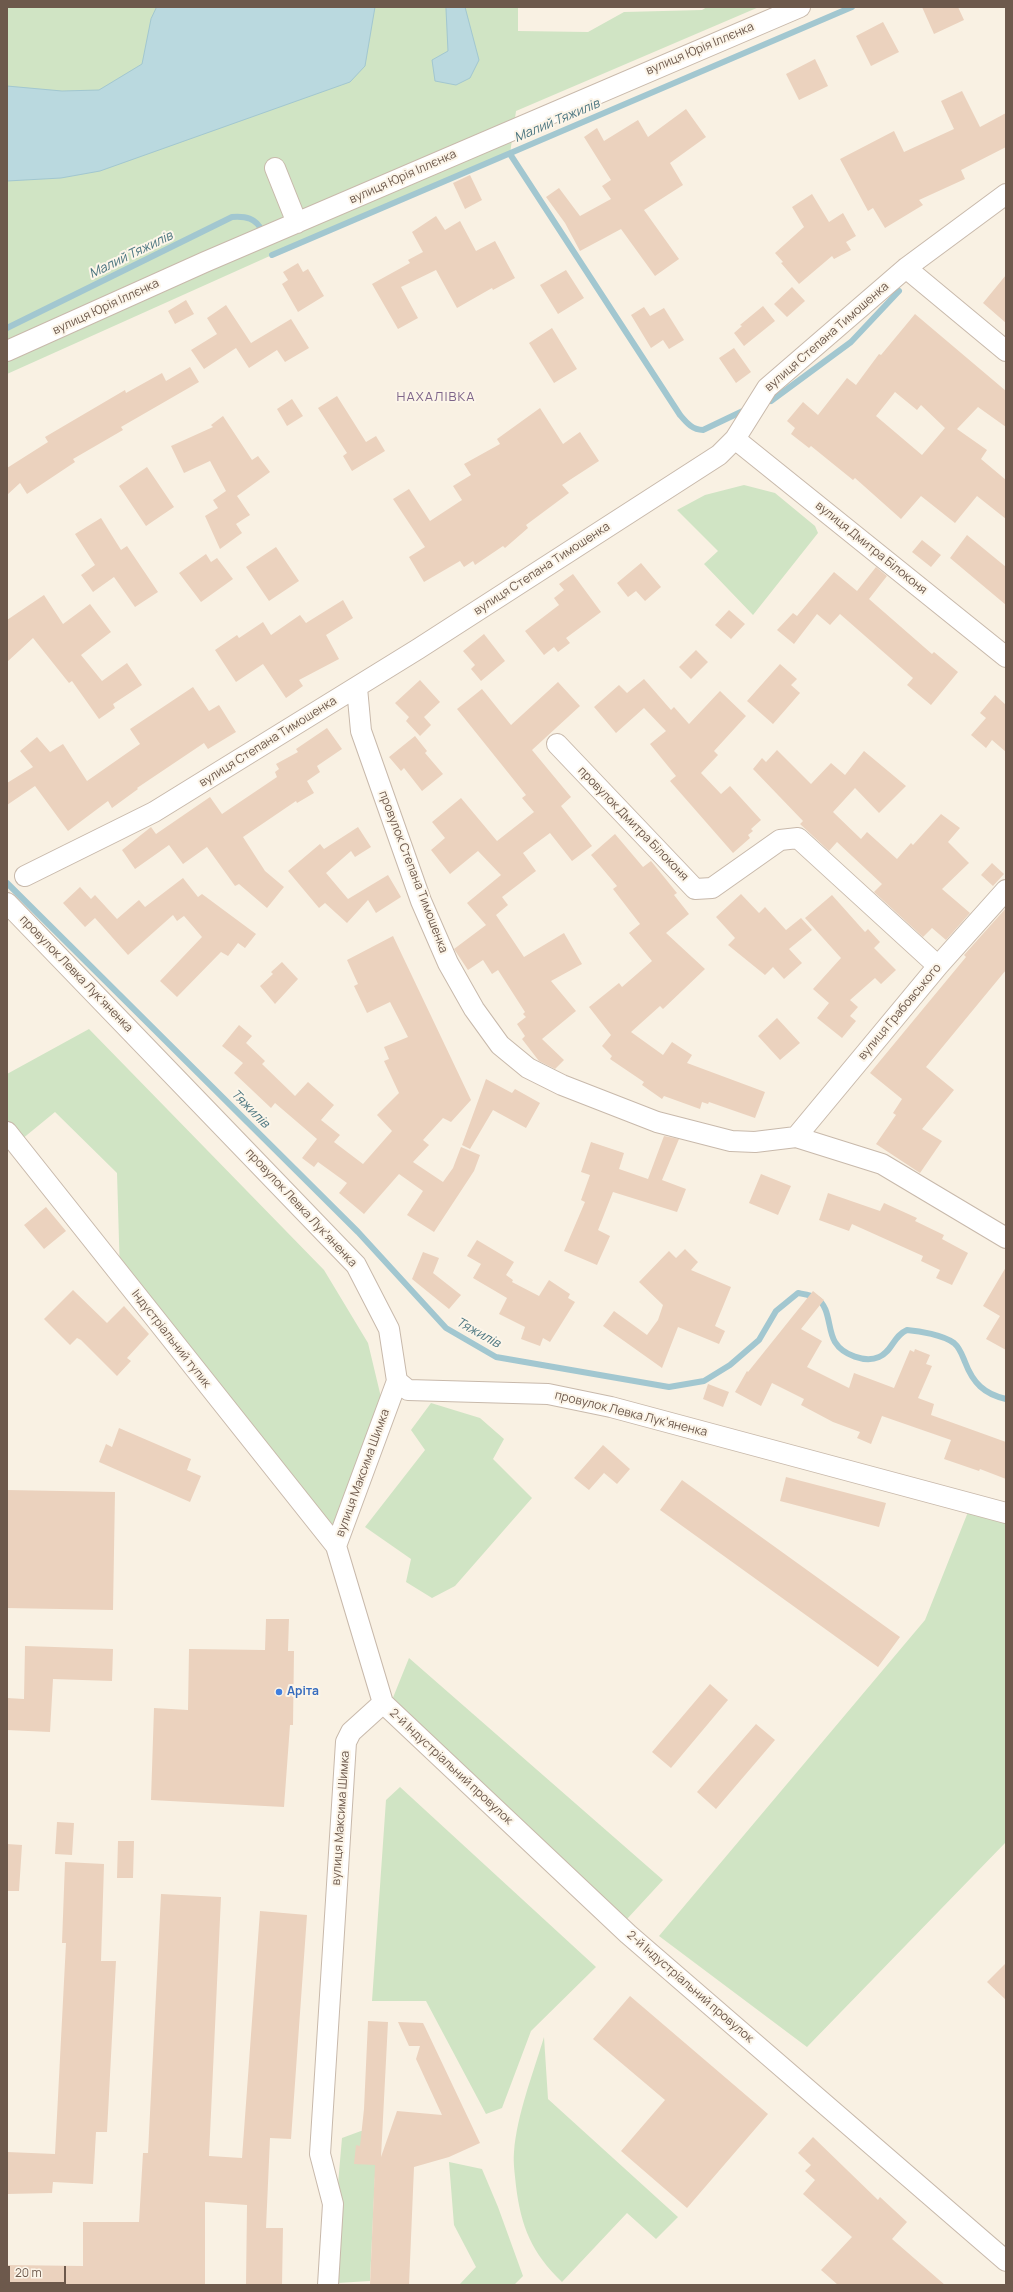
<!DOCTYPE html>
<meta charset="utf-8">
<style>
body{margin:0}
#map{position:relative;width:1013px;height:2292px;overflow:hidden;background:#f9f1e3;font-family:Manrope,sans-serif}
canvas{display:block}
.frame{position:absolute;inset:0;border:8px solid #6d594c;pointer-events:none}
.scale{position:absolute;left:8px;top:2266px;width:58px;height:18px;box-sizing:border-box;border:2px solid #6d594c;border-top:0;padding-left:5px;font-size:12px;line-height:14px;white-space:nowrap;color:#6d594c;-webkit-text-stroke:3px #fcf5e9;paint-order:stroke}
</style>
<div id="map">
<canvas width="1013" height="2292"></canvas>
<div class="frame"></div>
<div class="scale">20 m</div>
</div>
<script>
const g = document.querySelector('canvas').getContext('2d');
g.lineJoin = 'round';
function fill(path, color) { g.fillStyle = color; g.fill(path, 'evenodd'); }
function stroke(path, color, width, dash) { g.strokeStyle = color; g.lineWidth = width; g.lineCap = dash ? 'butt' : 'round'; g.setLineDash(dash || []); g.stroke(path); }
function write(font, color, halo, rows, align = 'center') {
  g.font = font + ' Manrope,sans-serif'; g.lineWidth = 4; g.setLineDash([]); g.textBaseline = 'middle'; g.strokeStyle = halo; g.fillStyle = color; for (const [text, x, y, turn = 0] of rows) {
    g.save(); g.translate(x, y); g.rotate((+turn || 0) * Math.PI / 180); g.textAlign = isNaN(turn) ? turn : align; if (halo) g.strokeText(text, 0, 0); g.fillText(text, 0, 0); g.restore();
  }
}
fill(new Path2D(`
 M7 7H518V31L588 32 624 12 702 10 707 7H759L516 111 510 154 272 255 7 374Z
 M744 485 775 493 815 526 818 533 753 615 704 564 718 551 677 510 705 495Z
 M89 1029 324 1270 368 1343 385 1414 336 1546 120 1275 117 1173 55 1112 16 1144 7 1132V1074Z
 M431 1403 480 1418 504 1439 493 1459 532 1498 455 1586 432 1598 406 1582 411 1559 365 1527 425 1450 411 1430Z
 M968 1512 1006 1523V1842L807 2047 659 1936 925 1620Z
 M409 1658 663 1880 627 1919 392 1700Z
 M400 1787 596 1967 531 2031 502 2108 486 2114 426 2001H372L386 1800Z
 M544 2037 548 2099 678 2217 656 2239 627 2213 562 2282C532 2253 521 2227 516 2186 515 2175 513 2163 514 2152 517 2114 533 2074 544 2037Z
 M361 2131 372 2132 376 2154 370 2281 337 2283 338 2184 342 2138Z
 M449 2162 482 2169 498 2207 523 2276 514 2285H459L476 2267 454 2225Z`), '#d0e4c4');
const water = new Path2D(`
 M157 7H375L365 66 350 82 100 171 61 178 7 181V86L62 91 99 90 142 64 151 19Z
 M447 7H465L479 60 470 78 456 85 435 81 432 60 448 51 446 9Z`);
fill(water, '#bad9df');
stroke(water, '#a2c7d0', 1);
stroke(new Path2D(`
 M510 154 680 415C686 422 692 430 703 430L747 409
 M272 255 852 7
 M7 328 232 217C246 216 256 218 262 231
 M771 401 851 342 899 291
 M7 883 358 1232 446 1328 496 1357 669 1387 704 1381 730 1365 759 1340 776 1311 798 1293C803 1294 812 1295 816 1298 831 1307 827 1329 835 1342 843 1355 865 1363 879 1357 892 1352 893 1336 907 1330 920 1331 943 1335 954 1343 960 1348 962 1355 965 1362 973 1383 984 1394 1006 1399`), '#a2c7d0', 6);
fill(new Path2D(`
 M922 7H958L964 20 934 34Z
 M883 22 899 52 871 66 856 36Z
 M815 59 828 86 799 100 786 74Z
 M962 91 980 127 1006 113V147L961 170 965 179 919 200 923 205 885 228 873 208 868 211 840 159 894 131 904 152 954 129 941 101Z
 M686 109 706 137 670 163 683 185 644 210 679 259 655 276 621 229 580 251 565 223 546 197 559 188 580 216 611 199 602 186 611 180 584 137 597 128 604 141 638 120 648 137Z
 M470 175 482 200 465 209 453 183Z
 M812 194 829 222 843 213 856 236 846 242 851 250 834 259 832 256 799 284 781 263 783 262 775 253 804 227 792 207Z
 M436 216 445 230 460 221 476 251 495 241 515 278 493 290 492 288 457 308 436 270 401 287 418 318 398 329 372 284 410 263 408 260 423 252 412 232Z
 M298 263 303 272 308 269 324 296 298 312 282 284 288 280 283 272Z
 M566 270 584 298 558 314 540 285Z
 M1006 275V323L983 303Z
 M792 287 805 301 787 317 774 304Z
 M186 300 194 314 175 324 168 311Z
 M226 305 251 343 291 319 309 348 285 362 277 350 249 368 236 348 204 369 191 350 217 334 207 318Z
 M763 306 775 321 744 346 734 333 742 326 740 325Z
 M644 307 650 316 664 308 684 340 669 349 663 340 651 348 631 315Z
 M915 314 1006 391V427L978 407 957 429 987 450 981 459 1006 480V519L977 496 955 523 921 496 901 519 855 478 853 480 811 446 809 448 791 434 795 428 787 421 803 402 818 415 847 378 856 385 879 354 881 355ZM895 392 917 410 921 405 945 428 922 455 876 416Z
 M552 328 577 369 554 383 529 343Z
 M734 348 751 372 736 383 719 358Z
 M190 367 199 382 121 427 123 430 73 459 75 462 27 494 20 483 7 495V468L48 442 45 437 125 390 126 393 162 373 166 381Z
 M337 396 366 442 376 436 385 451 352 471 343 456 347 453 318 408Z
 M292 399 303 416 287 426 277 409Z
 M540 408 563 444 580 432 599 461 562 485 569 493 526 525 528 528 505 548 503 546 475 565 473 561 464 567 460 561 424 582 409 557 425 547 393 499 409 489 430 521 462 500 453 486 471 475 464 464 500 444 497 439Z
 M223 416 252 460 258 456 270 472 237 496 250 515 236 524 242 533 220 549 205 516 218 508 213 500 226 491 210 461 184 473 171 446 213 427 211 425Z
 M147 467 174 507 146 526 119 486Z
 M101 518 121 550 127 546 158 592 135 607 114 577 93 592 81 575 95 565 75 534Z
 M967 535 1006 567V605L950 558Z
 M922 540 941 555 931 567 912 552Z
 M276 547 299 581 269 601 246 567Z
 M206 554 211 562 217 558 233 579 201 602 179 573Z
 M641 563 661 587 645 601 636 591 628 597 617 583Z
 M876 567 887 576 869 599 932 654 934 652 958 672 931 705 907 685 913 678 840 614 830 625 817 614 794 644 777 630 793 613 797 616 834 572 857 591Z
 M573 574 601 612 566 638 570 643 558 652 554 647 544 655 525 631 559 605 554 598 564 590 559 584Z
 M44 595 63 624 90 604 111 632 81 655 102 681 127 663 142 685 113 704 115 708 99 719 72 681 69 683 33 638 7 662V620Z
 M343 600 353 618 326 635 339 659 299 680 303 686 286 698 263 664 236 682 215 650 237 635 239 638 263 622 271 635 300 615 306 623Z
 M729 610 745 624 731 639 715 625Z
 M484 634 505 661 481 681 471 669 475 665 463 651Z
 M696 650 708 662 691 679 679 667Z
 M780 664 797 679 791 685 800 693 773 724 747 701Z
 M644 679 671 710 674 707 689 724 720 691 746 716 714 751 718 755 701 773 721 794 730 786 761 820 751 829 753 831 748 835 750 838 733 853 670 781 676 776 650 744 666 731 644 708 616 733 594 707 619 685 627 693Z
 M420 680 440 702 424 717 431 725 420 736 406 721 409 717 395 703Z
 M558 682 580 706 532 750 571 797 561 806 592 846 572 861 550 833 523 853 536 871 502 897 508 905 496 915 524 957 564 933 582 964 551 981 576 1011 542 1039 564 1060 555 1069 539 1061 522 1039 525 1036 517 1024 526 1017 523 1014 525 1012 498 970 492 974 483 960 468 970 454 949 486 925 467 903 501 875 478 851 450 874 431 850 445 838 432 822 461 798 497 841 534 812 522 798 526 795 457 709 482 689 511 725Z
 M193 687 209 711 219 705 236 732 208 749 204 743 137 788 138 789 112 808 108 801 68 831 35 786 7 805V783L33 767 20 751 37 737 50 752 63 744 87 781 140 744 130 729Z
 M995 695 1006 705V752L992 740 986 748 971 735 986 718 980 713Z
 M327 728 342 749 317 766 320 772 307 781 314 793 297 803 296 801 243 837 265 871 284 887 267 908 239 884 235 886 207 847 183 864 169 845 135 869 122 850 151 827 156 834 210 797 222 814 277 777 275 772 279 769 276 764 298 752 296 749Z
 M415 736 427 751 425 753 443 774 422 791 404 768 401 771 389 757Z
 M777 750 811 784 831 763 845 775 864 751 906 786 879 813 855 788 833 812 861 839 867 832 897 859 911 843 913 845 941 814 960 828 948 842 969 863 942 889 970 913 946 940 932 928 923 937 874 892 882 884 837 842 829 851 800 824 803 821 753 769 762 758 766 762Z
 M358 827 371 847 355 857 351 851 326 873 348 899 388 875 401 897 376 913 368 900 347 923 325 903 319 908 288 871 320 844 324 849Z
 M615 834 643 867 651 861 677 893 674 895 689 914 666 933 705 969 663 1009 660 1006 631 1032 663 1055 672 1042 692 1055 687 1063 765 1092 755 1118 709 1102 708 1104 702 1102 700 1109 664 1096 662 1099 642 1085 644 1082 610 1059 612 1056 602 1046 611 1035 589 1007 619 983 622 987 652 961 629 933 640 924 613 889 617 886 591 855Z
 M992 863 1004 874 993 886 981 875Z
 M183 878 198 897 202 894 256 934 245 948 238 943 228 956 221 952 177 997 160 981 202 937 184 916 177 921 173 915 128 955 95 918 85 927 63 903 80 887 91 899 95 895 117 919 139 900 145 907Z
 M741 894 759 913 765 907 786 930 801 918 812 930 789 949 802 963 784 979 773 967 765 975 728 945 735 938 716 917Z
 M832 895 865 932 868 929 880 942 874 948 896 970 881 984 875 978 850 1000 858 1007 850 1016 856 1021 842 1038 817 1018 829 1003 813 989 841 958 805 918Z
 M1006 908V970L926 1067 954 1090 922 1129 942 1141 920 1173 876 1144 896 1115 893 1113 902 1099 870 1073 966 957 964 955Z
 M393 936 471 1100 451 1122 443 1118 423 1140 429 1145 413 1162 443 1182 453 1168 461 1147 480 1155 474 1171 434 1232 407 1215 423 1191 399 1174 364 1214 339 1193 347 1183 318 1162 314 1167 302 1158 317 1139 275 1103 271 1108 234 1073 243 1063 222 1046 239 1025 252 1036 246 1043 265 1061 262 1064 295 1096 308 1082 334 1105 321 1120 340 1135 334 1142 363 1164 392 1131 377 1115 399 1093 384 1061 389 1059 384 1047 408 1037 390 1002 367 1013 354 986 358 984 347 960Z
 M282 962 298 979 275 1004 260 986 273 974 271 972Z
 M777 1018 800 1043 780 1060 758 1036Z
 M486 1079 512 1093 515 1089 540 1103 526 1128 493 1110 470 1149 462 1145Z
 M664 1136 679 1139 662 1180 686 1189 677 1212 613 1192 598 1230 610 1236 597 1265 564 1251 585 1202 581 1200 590 1175 581 1172 591 1142 624 1153 619 1169 648 1179Z
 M761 1174 791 1186 778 1215 749 1203Z
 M828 1193 880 1211 884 1203 917 1218 915 1221 944 1235 942 1239 968 1253 952 1285 936 1278 940 1270 921 1261 923 1256 852 1224 849 1231 819 1220Z
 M46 1207 66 1231 44 1249 24 1225Z
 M477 1240 514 1262 506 1275 513 1280 512 1282 539 1296 549 1280 570 1294 568 1298 575 1302 550 1342 543 1338 540 1346 521 1339 525 1327 499 1314 507 1298 473 1278 481 1264 467 1256Z
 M685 1249 698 1262 691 1270 731 1287 715 1326 725 1331 719 1344 678 1327 662 1368 603 1326 614 1311 647 1335 658 1320 663 1305 639 1282 669 1251 676 1258Z
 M423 1252 439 1258 433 1273 461 1295 449 1309 412 1279Z
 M1006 1267V1350L986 1339 1000 1316 983 1306Z
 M73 1290 107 1323 124 1306 149 1334 127 1358 131 1361 117 1376 81 1340 77 1338 70 1345 44 1319Z
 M813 1291 824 1300 801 1329 822 1341 807 1367 849 1388 854 1373 894 1388 910 1350 914 1352 915 1349 930 1355 926 1364 932 1366 918 1398 934 1404 931 1415 1006 1442V1479L980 1469 979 1471 944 1459 951 1440 882 1416 871 1444 857 1438 860 1432 833 1422 801 1405 804 1399 772 1383 761 1406 735 1392 747 1371 748 1372Z
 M708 1384 729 1392 723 1407 703 1399Z
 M119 1428 191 1459 187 1470 201 1476 190 1502 99 1462 106 1444 112 1447Z
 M603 1445 630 1469 617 1484 604 1473 589 1490 574 1478Z
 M786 1477 886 1503 879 1527 780 1501Z
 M682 1480 900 1637 878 1667 660 1510Z
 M7 1490 115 1492 113 1610 7 1608Z
 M266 1619H289L288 1651H294L293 1725H290L284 1807 151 1800 154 1708 188 1710 189 1649 265 1650Z
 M25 1646 113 1649 112 1681 53 1679 50 1732 7 1730V1698L24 1699Z
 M710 1684 728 1700 671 1768 652 1752Z
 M756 1724 775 1740 716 1809 697 1792Z
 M57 1822 74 1823 72 1855 55 1854Z
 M118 1841H134L133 1878H117Z
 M7 1844 22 1845 19 1891H7Z
 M65 1862 104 1864 101 1961H116L107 2132H96L93 2184 53 2182 52 2193 7 2194V2152L55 2154 66 1943H62Z
 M161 1894 221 1897 209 2156 242 2158 260 1911 307 1915 291 2139 270 2138 266 2228H283L282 2285H246L247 2205 205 2202V2285H7V2265L83 2266V2222H139L143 2153H148Z
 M1006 1963V2000L987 1982Z
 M630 1996 768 2114 687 2208 621 2151 665 2100 593 2039Z
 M368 2021 388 2022 381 2157 397 2111 442 2115 416 2059 420 2046H409L398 2022 423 2023 425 2027 480 2143 449 2157 414 2167 409 2285H370L375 2165 354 2164 356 2145 360 2146 364 2109Z
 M813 2137 878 2200 880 2197 907 2222 892 2239 945 2285H838L821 2270 852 2237 803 2194 815 2180 805 2171 811 2165 798 2153Z`), '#ebd2be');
const minor = new Path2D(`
 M275 168 297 223
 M906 268 1006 351
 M7 351 205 262 800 7
 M735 439 1006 657
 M357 688 361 731 421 901 448 963 474 1009 500 1045 528 1068 562 1085 657 1122 731 1141 755 1142 796 1137 882 1164 1006 1238
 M557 744 695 889 712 888 780 840 798 838 938 966
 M25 876 154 812 418 649 719 455 735 439 767 388 906 268 1006 194
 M7 903 356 1265 389 1329 397 1381 408 1390 548 1394 611 1407 1006 1513
 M7 1132 336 1546
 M796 1137 938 966 1006 890
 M383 1703 628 1934 1006 2261
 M328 2285 333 2204 320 2154 346 1742 351 1732 383 1703 336 1546 397 1381`);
stroke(minor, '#c8b9ab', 22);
stroke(minor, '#fff', 20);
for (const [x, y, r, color] of [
 [279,1692,4,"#3f7fe0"]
]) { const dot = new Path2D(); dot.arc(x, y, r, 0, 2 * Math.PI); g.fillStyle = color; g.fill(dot); stroke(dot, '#fcf5e9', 1.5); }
write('12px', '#6d594c', '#fcf5e9', [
 ["вулиця Юрія Іллєнка",700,49,-23],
 ["вулиця Юрія Іллєнка",403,177,-24],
 ["вулиця Юрія Іллєнка",106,307,-25],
 ["вулиця Степана Тимошенка",827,337,-41],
 ["вулиця Дмитра Білоконя",871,548,39],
 ["вулиця Степана Тимошенка",542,569,-33],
 ["вулиця Степана Тимошенка",268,742,-32],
 ["провулок Дмитра Білоконя",633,824,46],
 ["провулок Степана Тимошенка",413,872,69],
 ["провулок Левка Лукʼяненка",76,974,46],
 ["вулиця Грабовського",900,1012,-50],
 ["провулок Левка Лукʼяненка",301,1208,47],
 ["Індустріальний тупик",171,1339,52],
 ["провулок Левка Лукʼяненка",631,1414,14],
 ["вулиця Максима Шимка",363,1473,-70],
 ["2-й Індустріальний провулок",451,1767,43],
 ["вулиця Максима Шимка",341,1818,-86],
 ["2-й Індустріальний провулок",690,1987,41]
]);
write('bold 12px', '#366cbe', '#fcf5e9', [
 ["Аріта",287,1692]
], 'left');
write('italic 13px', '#49747f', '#fcf5e9', [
 ["Малий Тяжилів",557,121,-23],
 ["Малий Тяжилів",131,255,-26],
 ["Тяжилів",250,1109,45],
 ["Тяжилів",478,1333,29]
]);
g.letterSpacing = '1px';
write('13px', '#7e658a', '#fcf5e9', [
 ["НАХАЛІВКА",436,397]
]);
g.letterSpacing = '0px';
</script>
